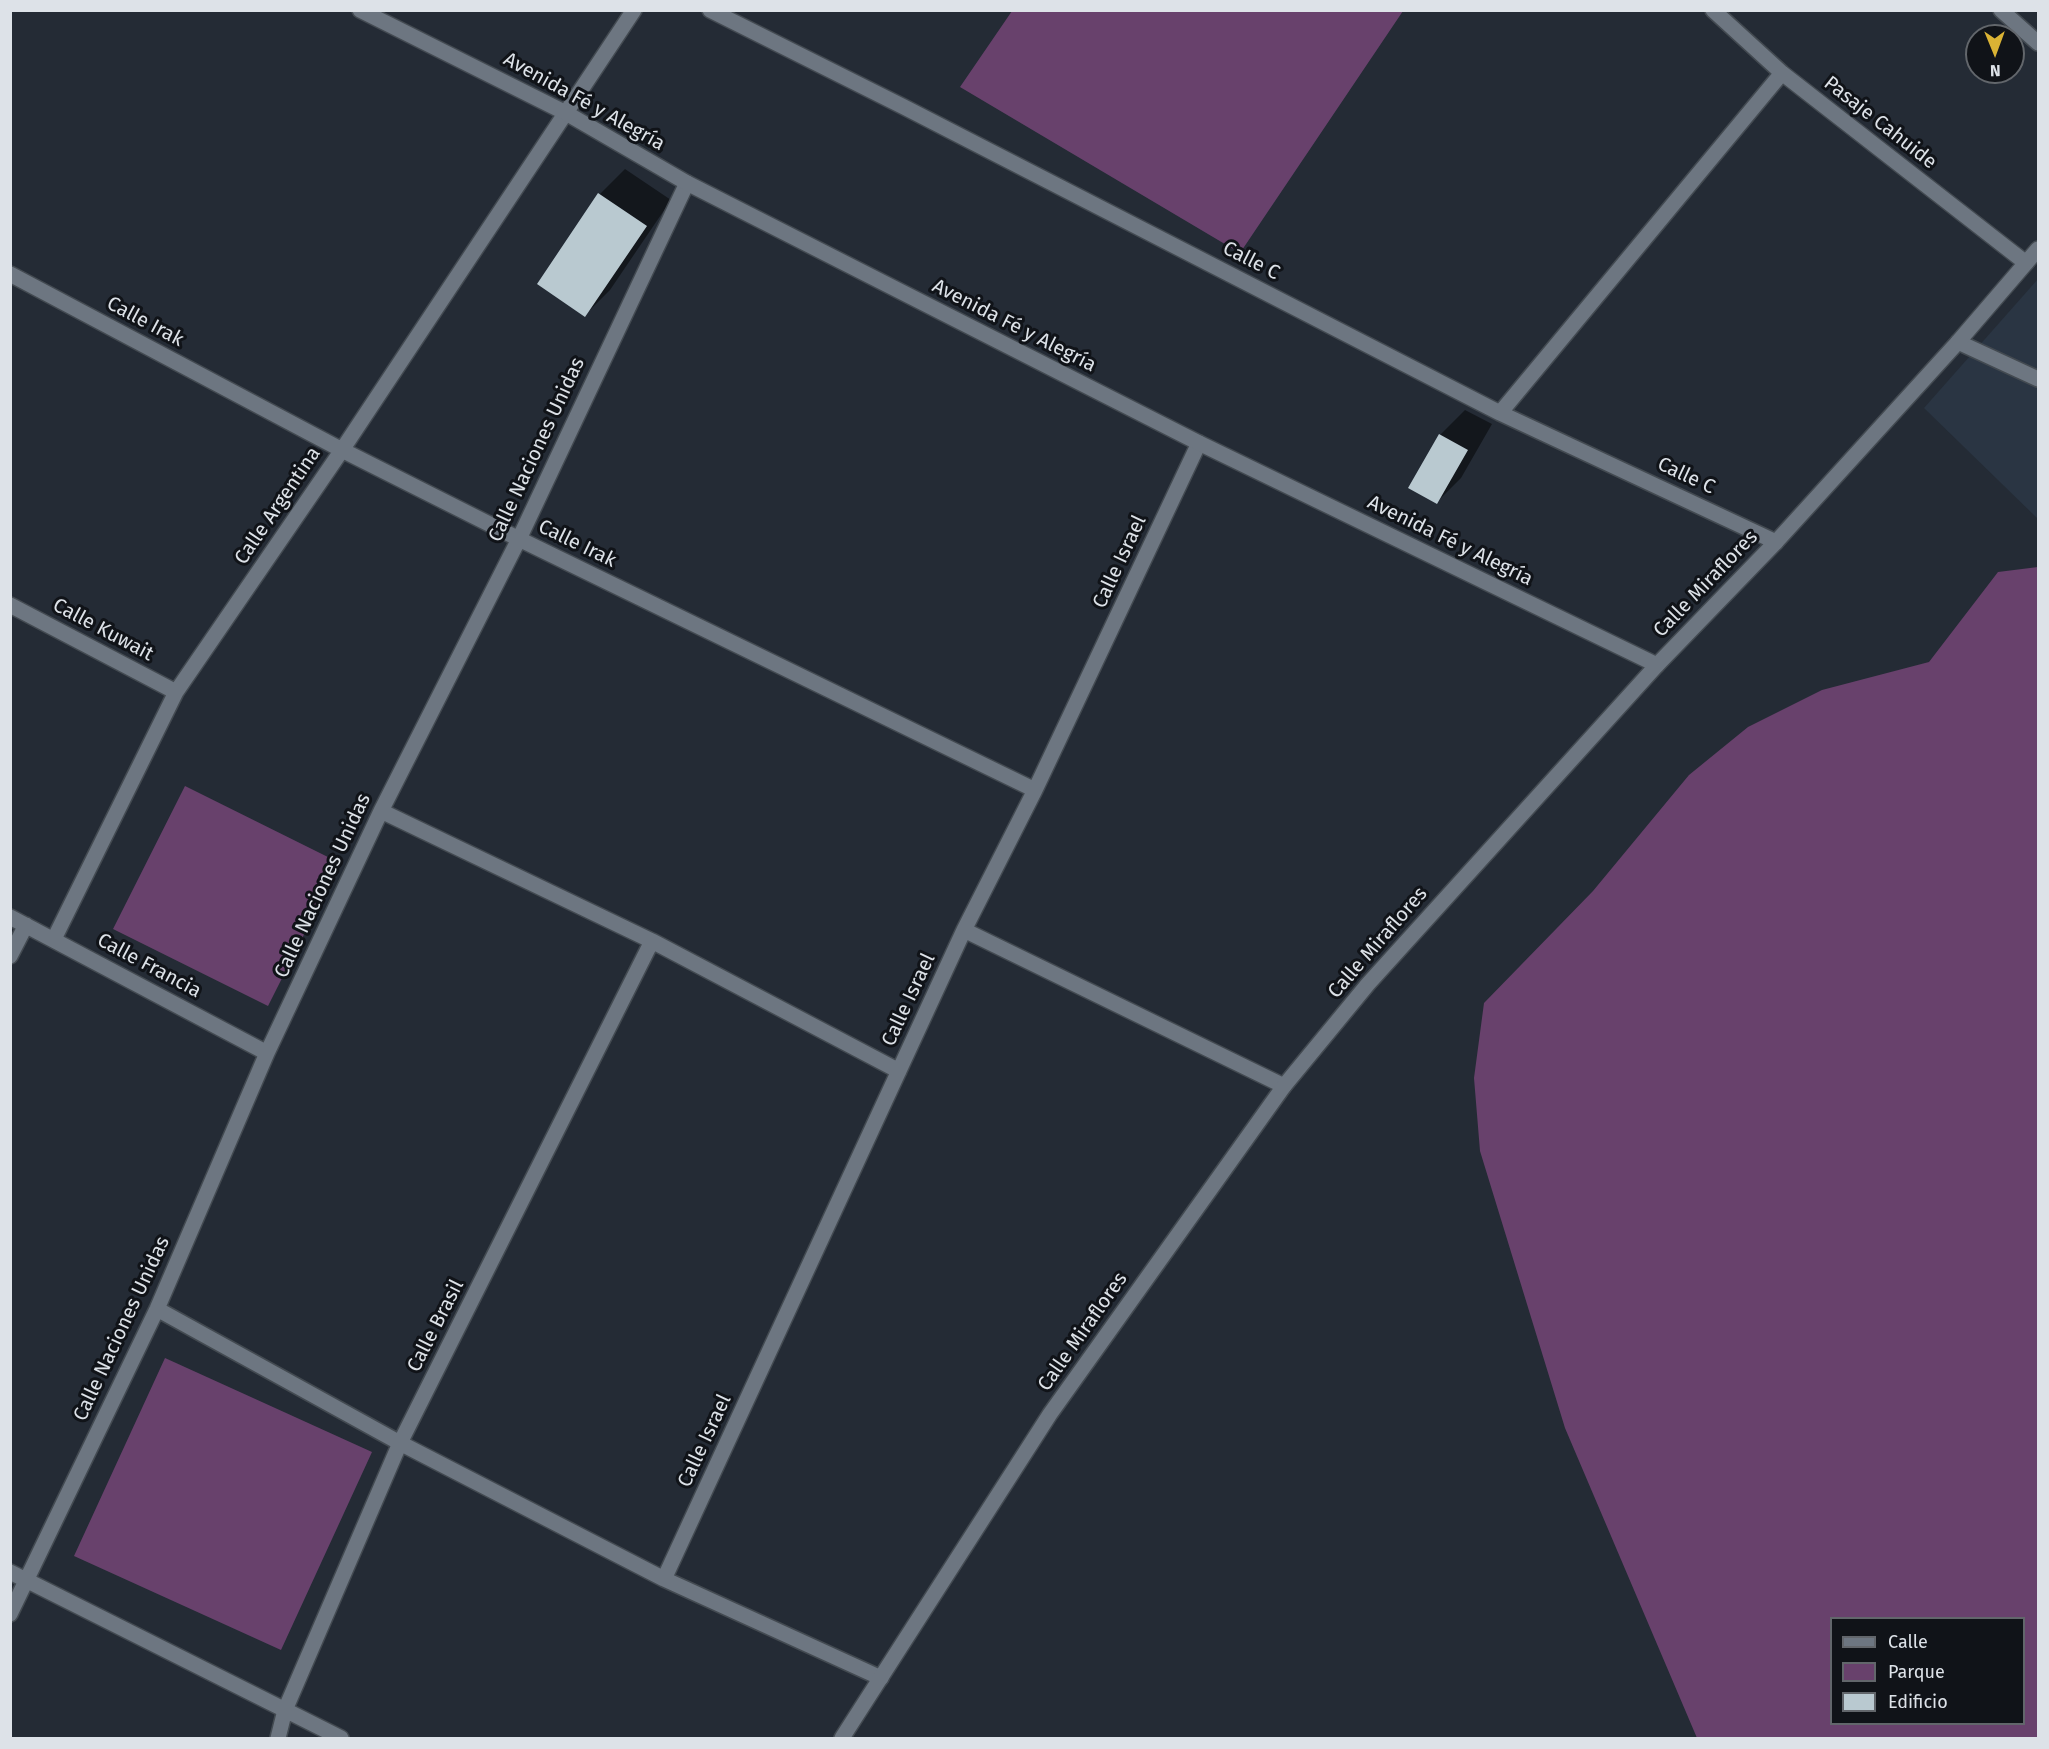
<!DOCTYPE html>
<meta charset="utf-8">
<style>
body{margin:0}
#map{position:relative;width:2049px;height:1749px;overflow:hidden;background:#242b35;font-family:"Fira Sans",sans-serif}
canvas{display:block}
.frame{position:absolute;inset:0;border:12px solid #dde2e8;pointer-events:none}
.legend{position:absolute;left:1830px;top:1617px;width:195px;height:108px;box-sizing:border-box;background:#101318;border:2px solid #62666b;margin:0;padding:8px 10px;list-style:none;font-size:18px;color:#dde2e8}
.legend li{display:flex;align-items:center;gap:12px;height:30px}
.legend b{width:30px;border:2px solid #62666b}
.north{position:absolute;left:1965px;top:24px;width:60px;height:60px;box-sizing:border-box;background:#101318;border:2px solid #62666b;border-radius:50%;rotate:179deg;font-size:16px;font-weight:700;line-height:24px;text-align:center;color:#dde2e8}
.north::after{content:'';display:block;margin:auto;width:21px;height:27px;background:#dab334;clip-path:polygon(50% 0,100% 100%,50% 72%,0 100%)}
</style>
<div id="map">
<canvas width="2049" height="1749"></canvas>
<div class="frame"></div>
<ul class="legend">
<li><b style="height:8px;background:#6d7681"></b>Calle</li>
<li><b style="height:16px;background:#68416c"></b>Parque</li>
<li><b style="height:16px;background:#b9c9d0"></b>Edificio</li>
</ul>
<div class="north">N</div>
</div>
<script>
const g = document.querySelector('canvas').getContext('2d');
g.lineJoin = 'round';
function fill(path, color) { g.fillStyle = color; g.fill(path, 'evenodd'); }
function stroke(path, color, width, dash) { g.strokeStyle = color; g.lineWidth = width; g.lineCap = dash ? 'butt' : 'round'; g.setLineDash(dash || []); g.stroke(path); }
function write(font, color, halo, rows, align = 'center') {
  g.font = font + ' "Fira Sans",sans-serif'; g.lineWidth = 6; g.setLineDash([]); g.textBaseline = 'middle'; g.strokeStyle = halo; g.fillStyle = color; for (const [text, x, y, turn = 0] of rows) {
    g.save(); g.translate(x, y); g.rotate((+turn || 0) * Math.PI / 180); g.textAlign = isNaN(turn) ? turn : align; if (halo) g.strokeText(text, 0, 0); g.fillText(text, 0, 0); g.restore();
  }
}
fill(new Path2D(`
 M2038 279V519L1924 408Z`), '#2a3543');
fill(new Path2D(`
 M1012 11V10L1403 11 1240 253 960 87Z
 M2038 567V1738H1697L1565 1428 1480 1151 1474 1078 1484 1003 1593 891 1689 775 1748 727 1822 690 1929 662 1998 572ZM1832 1618H2024V1724H1832Z
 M185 786 340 863 268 1006 113 929Z
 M165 1358 372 1452 281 1650 74 1556Z`), '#68416c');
fill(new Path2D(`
 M625 169 671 200 610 290 585 315 539 284 600 194Z
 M1465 410 1492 424 1461 478 1437 502 1440 435Z`), '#0007');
fill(new Path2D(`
 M598 193 647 226 585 317 537 284Z
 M1439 434 1468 450 1437 504 1408 488Z`), '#b9c9d0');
const service = new Path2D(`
 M1958 342 2038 379`);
const minor = new Path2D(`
 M710 10 904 107 1500 413 1776 542
 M1713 10 1782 73 2026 263
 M2001 10 2038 43
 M10 274 342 450 519 539 1035 790
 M1500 413 1782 73
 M10 605 176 692
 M381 811 652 941 899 1071
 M10 917 267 1053
 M964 930 1284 1086
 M54 939 176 692 342 450 634 10
 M10 956 26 925
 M157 1309 400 1443 664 1579 881 1678
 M10 1572 341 1738
 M664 1579 964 930 1035 790 1199 443
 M10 1614 157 1309 267 1053 381 811 519 539 687 183
 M278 1738 285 1710 400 1443 652 941`);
const tertiary = new Path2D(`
 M360 10 566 113 687 183 1199 443 1657 665`);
const secondary = new Path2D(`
 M842 1738 1050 1414 1284 1086 1368 984 1657 665 1776 542 1958 342 2038 249`);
stroke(service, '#434a51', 18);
stroke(minor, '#434a51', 18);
stroke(tertiary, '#434a51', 18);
stroke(secondary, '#434a51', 18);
stroke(service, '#6d7681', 15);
stroke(minor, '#6d7681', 15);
stroke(tertiary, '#6d7681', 15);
stroke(secondary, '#6d7681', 15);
write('20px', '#dde2e8', '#101318', [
 ["Avenida Fé y Alegría",584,102,29],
 ["Pasaje Cahuide",1880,123,38],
 ["Calle C",1251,261,27],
 ["Calle Irak",145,322,28],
 ["Avenida Fé y Alegría",1014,326,27],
 ["Calle Naciones Unidas",537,450,-65],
 ["Calle C",1686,476,25],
 ["Calle Argentina",278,506,-56],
 ["Avenida Fé y Alegría",1450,541,26],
 ["Calle Irak",577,544,26],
 ["Calle Israel",1120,562,-65],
 ["Calle Miraflores",1706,584,-46],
 ["Calle Kuwait",103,630,28],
 ["Calle Naciones Unidas",323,886,-65],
 ["Calle Miraflores",1378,943,-49],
 ["Calle Francia",149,966,28],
 ["Calle Israel",909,1000,-65],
 ["Calle Brasil",436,1326,-63],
 ["Calle Naciones Unidas",122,1329,-65],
 ["Calle Miraflores",1083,1332,-55],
 ["Calle Israel",705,1441,-65]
]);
</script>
